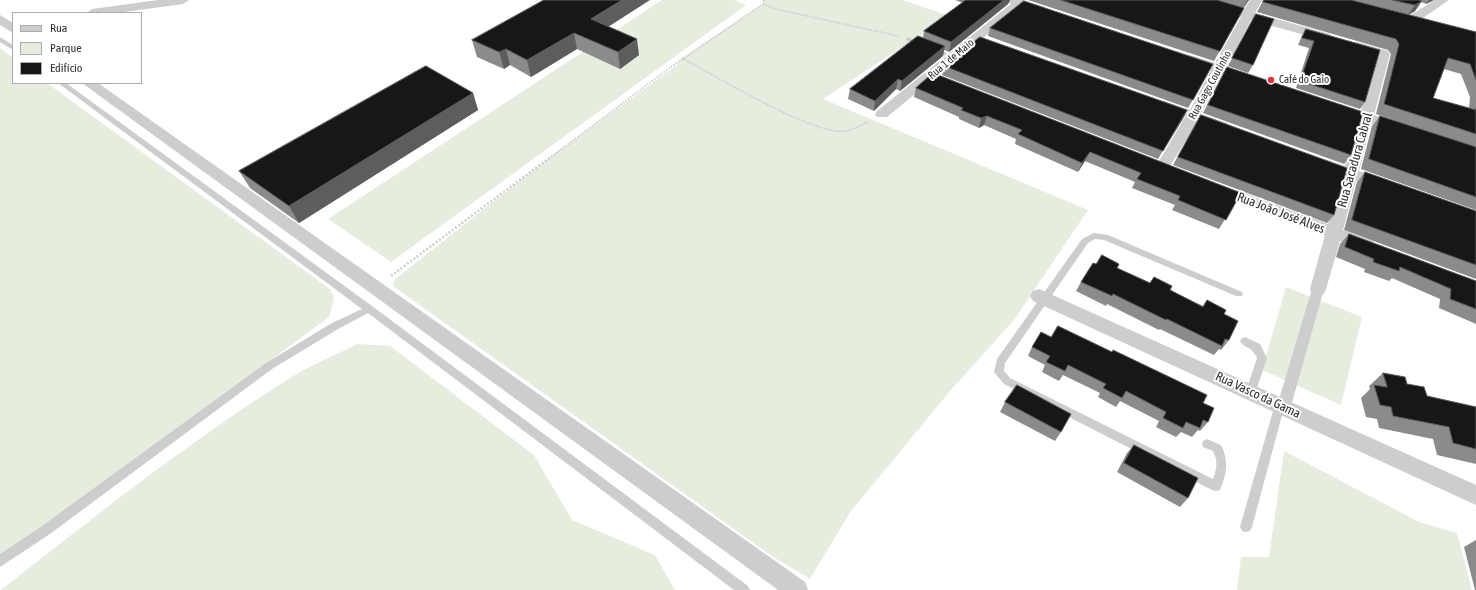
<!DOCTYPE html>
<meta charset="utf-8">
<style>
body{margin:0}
#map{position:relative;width:1476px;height:590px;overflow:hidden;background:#fff;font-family:"Asap Condensed",sans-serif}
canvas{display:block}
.legend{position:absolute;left:12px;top:12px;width:130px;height:72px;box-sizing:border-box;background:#fff;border:1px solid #acacac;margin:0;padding:5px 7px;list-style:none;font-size:12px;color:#303030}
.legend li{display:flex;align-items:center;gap:8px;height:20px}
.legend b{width:20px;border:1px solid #acacac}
</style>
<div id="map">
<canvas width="1476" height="590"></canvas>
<ul class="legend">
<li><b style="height:5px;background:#cdcdcd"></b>Rua</li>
<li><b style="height:11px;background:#e6eddf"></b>Parque</li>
<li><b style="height:11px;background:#171717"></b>Edifício</li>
</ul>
</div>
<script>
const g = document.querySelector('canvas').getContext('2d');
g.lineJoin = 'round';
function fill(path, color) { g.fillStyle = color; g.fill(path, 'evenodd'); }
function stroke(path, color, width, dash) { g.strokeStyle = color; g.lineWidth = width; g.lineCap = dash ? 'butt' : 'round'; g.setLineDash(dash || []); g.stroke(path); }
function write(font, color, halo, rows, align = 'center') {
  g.font = font + ' "Asap Condensed",sans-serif'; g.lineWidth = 4; g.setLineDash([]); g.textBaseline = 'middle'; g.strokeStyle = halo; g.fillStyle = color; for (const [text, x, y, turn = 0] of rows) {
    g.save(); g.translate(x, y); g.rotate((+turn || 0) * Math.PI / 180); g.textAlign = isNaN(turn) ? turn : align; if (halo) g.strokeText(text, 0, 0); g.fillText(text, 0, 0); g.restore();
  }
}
fill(new Path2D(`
 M662 0H734L746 5 391 262 328 219Z
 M764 0H903L949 16 823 99 1088 210 1014 320 950 391 851 511 810 579 773 557 393 286 395 279 549 158 676 66 682 58 763 4Z
 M0 48 13 58V83H47L330 289 334 298 329 317 65 512 0 555Z
 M1286 287 1362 317 1341 405 1262 370Z
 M357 344 390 346 534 455 572 520 655 555 675 590H1C94 517 187 443 287 380 308 366 334 356 357 344Z
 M1284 451 1419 522 1457 533 1472 590H1237L1241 557H1269Z`), '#e6eddf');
stroke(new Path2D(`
 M763 4 776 9 898 36
 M682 58C714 75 814 136 845 131 853 130 861 125 868 122
 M551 157 671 67 763 4 764 0`), '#cdcdcd', 2, [1.5, 1.5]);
stroke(new Path2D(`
 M391 276 552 156`), '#cdcdcd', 2.5, [2, 2]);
fill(new Path2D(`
 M0 37 13 45V50L0 42Z
 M908 37 955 56 956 57 955 58H951L906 40V38Z
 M58 83H66L372 306 748 586 750 590H734L368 313 338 329 272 369 50 534 0 567V554L42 526 266 363 332 323 362 309Z
 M1094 233 1108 235 1242 292 1243 294 1242 296H1236L1104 240 1095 239 1088 243 1005 363 1004 371 1010 378 1213 479C1217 469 1218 461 1213 451L1203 447 1202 444 1203 441 1207 439 1221 445C1229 461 1227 473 1220 490L1216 491 1212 490 1004 384 994 372 997 359 1082 239Z
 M1245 337 1260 344 1267 358 1255 394 1251 395 1247 394 1246 391 1257 358C1251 345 1246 350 1240 341L1242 338Z
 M1280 400 1284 401 1285 404 1252 527 1250 531 1246 532 1242 531 1240 527 1275 404 1276 401Z`), '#cdcdcd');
fill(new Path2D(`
 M1318 284 1323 286 1324 289 1291 406 1289 410 1284 412 1279 410 1277 406 1312 289 1313 286Z`), '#cdcdcd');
fill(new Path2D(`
 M158 0H189L183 4 117 13H86L92 9Z
 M1005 0H1023L1045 7 1047 10 1041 14 1021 7 887 117H877L875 114 877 111 1011 4Z
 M1189 0H1208L1244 10 1250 0H1262L1255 13 1330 34 1332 37 1326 41 1251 20 1226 67 1251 75 1253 78 1246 82 1222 74 1201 114 1227 123 1229 126 1227 129 1222 130 1197 122 1167 171 1162 173 1157 171 1155 168 1185 117 1159 108 1157 105 1159 102 1164 101 1190 110 1211 70 1185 62 1184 59 1190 55 1215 63 1241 17 1191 2Z
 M1435 0H1449L1420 20 1430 22 1432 25 1430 28 1426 29 1406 24 1404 21 1406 18Z
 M0 15 13 23V33L0 25Z
 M1357 42 1388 51 1390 54 1374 115 1403 125 1405 128 1403 131 1398 132 1371 124 1359 171 1387 181 1390 185 1387 189 1382 190 1356 181 1343 230 1373 241 1375 245 1373 249 1367 251 1340 241 1326 289 1324 294 1318 295 1312 294 1310 289 1325 235 1212 193 1209 189 1212 185 1217 184 1222 185 1328 224 1342 176 1319 167 1317 164 1319 161 1324 159 1345 166 1359 119 1335 111 1333 108 1335 105 1340 104 1361 111 1377 56 1353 49 1351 46 1353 43Z
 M82 83H98L805 582 808 590H778Z
 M1039 289 1476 485V505L1033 301 1030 296 1033 291Z`), '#cdcdcd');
fill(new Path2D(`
 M955 0H1010L1008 4 949 52 944 50 943 56 900 91 896 89 874 111 848 99 850 89 923 38 924 31 963 3Z
 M1028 0H1249L1244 8 1239 18 1214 61Z
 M1263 0H1434L1426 4 1421 2 1415 11 1409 15 1476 32V210L1361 169 1372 126 1380 116 1432 133 1376 114 1391 54 1388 50 1257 12 1263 1ZM1444 69 1461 74 1470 97 1469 108 1433 98Z
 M1256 14 1253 65 1248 73 1228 66Z
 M608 27 639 55 620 69 577 49 531 77 510 65 504 69 477 57 472 40Z
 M990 28 1209 72 1188 108 988 36Z
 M1306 29 1365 102 1360 109 1296 88 1309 48 1298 45 1302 36Z
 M944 66 1187 110 1158 159 942 75Z
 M1227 67 1351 155 1344 164 1203 113Z
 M916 88 1241 193 1219 229 1172 210 1175 205 1132 188 1135 182 1085 161 1078 172 1015 144 1016 139 984 125 979 128 959 119V117L914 97Z
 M473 93 478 110 299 223 250 188 239 171Z
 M1201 115 1334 215 1327 223 1173 165Z
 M1365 172 1476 211V279L1344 230 1357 182Z
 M1349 234 1476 281V324L1439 308 1440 299 1392 278 1389 281 1364 272 1365 269 1336 257 1340 244Z
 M1096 264H1119L1117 268 1150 283 1170 290 1203 306 1207 300 1224 314 1229 340 1221 350 1219 349 1214 355 1160 329 1159 330 1107 304 1106 306 1076 291 1081 282Z
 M1051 337 1203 403 1208 422 1200 431 1198 430 1192 437 1181 432 1176 437 1156 427 1159 421 1120 401 1116 407 1098 397 1100 393 1063 375 1059 381 1042 372 1045 365 1028 356 1032 347Z
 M1383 373 1407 384 1427 396 1476 407V464L1437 455 1433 439 1379 428 1377 419 1366 417 1361 398 1370 389 1369 386Z
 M1005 402 1061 432 1055 441 1000 412Z
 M1134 445 1188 498 1180 507 1117 472 1127 453Z
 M1476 540V590H1475L1464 547Z`), '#8b8b8b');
fill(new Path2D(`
 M622 0H650L594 36 591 19Z
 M1004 0H1010L1008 4 949 52 951 42Z
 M1248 0H1249L1243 8Z
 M1429 0H1434L1426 4Z
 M1422 1 1415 11 1408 15 1415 5Z
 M574 33 577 49 531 77 527 60Z
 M637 39 639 55 620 69 618 52Z
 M945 46 943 56 900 91 902 81Z
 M506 49 510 65 504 69 499 52Z
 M898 79 896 89 874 111 875 101Z
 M473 93 478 110 299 223 289 206Z
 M1187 110 1183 119 1158 159 1163 151Z
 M987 116 984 125 979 128 981 118Z
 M1090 152 1085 161 1078 172 1082 163Z`), '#5d5d5d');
const building = new Path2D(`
 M544 0H622L591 19 637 39 618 52 574 33 527 60 506 49 499 52 472 40Z
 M966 0H1004L951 42 924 31Z
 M1061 0H1217L1244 8 1220 51Z
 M1264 0H1351L1476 32V80L1470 64 1448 58 1433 98 1476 110V108V134L1384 104 1399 44 1396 39 1263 2Z
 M1392 0H1419L1422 1 1415 5Z
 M1024 1 1213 64 1193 100 990 28Z
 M1256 14 1274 19 1253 65 1232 58Z
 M1306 29 1380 50 1365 102 1300 81 1314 41 1302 38Z
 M918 36 945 46 902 81 898 79 875 101 850 89Z
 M980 37 1187 110 1163 151 944 66Z
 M426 66 473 93 289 206 239 171Z
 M1227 67 1363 112 1351 155 1208 105Z
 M933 73 1241 193 1226 220 1178 200 1180 196 1137 179 1141 173 1090 152 1082 163 1018 134 1022 130 987 116 981 118 961 110 963 108 916 88Z
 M1201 115 1347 168 1334 215 1178 157Z
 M1380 116 1476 147V197L1369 159Z
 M1365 172 1476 211V265L1352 220Z
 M1349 234 1476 281V309L1450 299 1451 289 1400 267 1399 271 1373 262 1374 259 1345 247Z
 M1102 255 1119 264 1117 268 1150 283 1154 277 1172 286 1170 290 1203 307 1207 300 1226 310 1224 314 1238 321 1229 340 1225 339 1222 346 1167 319 1166 320 1113 294 1112 296 1081 282 1093 263 1096 264Z
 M1058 326 1112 352 1113 350 1207 395 1203 403 1214 408 1208 422 1203 420 1200 428 1186 422 1183 428 1163 418 1166 412 1126 391 1122 398 1103 388 1106 384 1068 365 1065 371 1046 362 1050 356 1032 347 1041 332 1051 337Z
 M1383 373 1405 377 1407 384 1424 387 1427 396 1476 407V449L1453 443 1449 427 1393 416 1391 407 1380 405 1374 385 1387 387Z
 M1017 385 1071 414 1061 432 1005 402Z
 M1134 445 1198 478 1188 498 1124 463Z`);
fill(building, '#171717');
stroke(building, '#5d5d5d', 1);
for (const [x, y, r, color] of [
 [1271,80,4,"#e3363b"]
]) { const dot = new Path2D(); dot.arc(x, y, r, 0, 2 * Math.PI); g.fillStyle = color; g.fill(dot); stroke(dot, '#fff', 1.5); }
write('11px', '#303030', '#fff', [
 ["Rua 1 de Maio",951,59,-40],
 ["Rua Gago Coutinho",1210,85,-61]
]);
write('11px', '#303030', '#fff', [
 ["Café do Gaio",1279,80]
], 'left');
write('13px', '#303030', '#fff', [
 ["Rua Sacadura Cabral",1355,160,-74],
 ["Rua João José Alves",1281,213,21],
 ["Rua Vasco da Gama",1258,395,25]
]);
</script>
